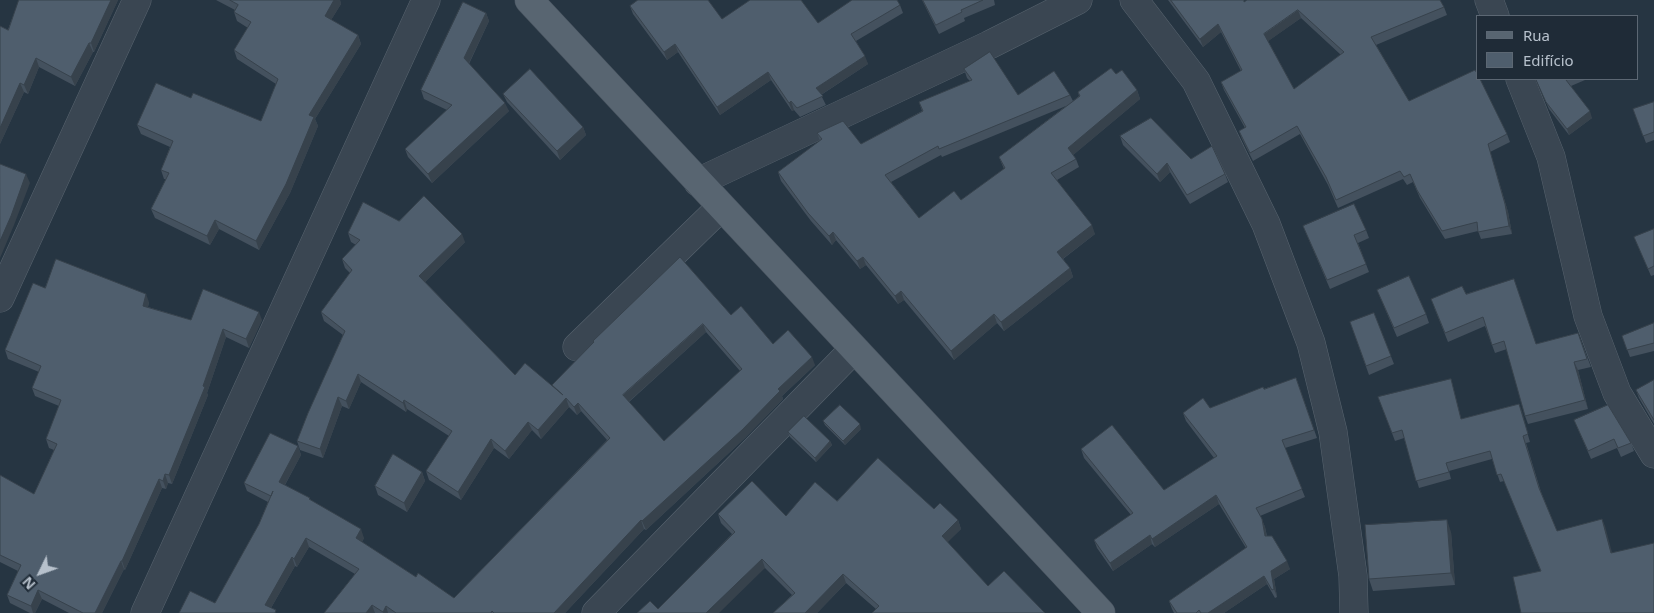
<!DOCTYPE html>
<meta charset="utf-8">
<style>
body{margin:0}
#map{position:relative;width:1654px;height:613px;overflow:hidden;background:#263542;font-family:"Noto Sans",sans-serif}
canvas{display:block}
.legend{position:absolute;left:1476px;top:15px;width:162px;height:65px;box-sizing:border-box;background:#1f2b37;border:1px solid #5c6773;margin:0;padding:6px 9px;list-style:none;font-size:15px;color:#b7c1cc}
.legend li{display:flex;align-items:center;gap:10px;height:25px}
.legend b{width:25px;border:1px solid #5c6773}
.north{position:absolute;left:15px;top:548px;width:50px;height:50px;-webkit-text-stroke:4px #1f2b37;paint-order:stroke;rotate:228deg;font-size:14px;font-weight:700;line-height:20px;text-align:center;color:#b7c1cc}
.north::after{content:'';display:block;margin:auto;width:18px;height:22px;background:#b7c1cc;clip-path:polygon(50% 0,100% 100%,50% 72%,0 100%)}
</style>
<div id="map">
<canvas width="1654" height="613"></canvas>
<ul class="legend">
<li><b style="height:6px;background:#586571"></b>Rua</li>
<li><b style="height:14px;background:#4f5e6d"></b>Edifício</li>
</ul>
<div class="north">N</div>
</div>
<script>
const g = document.querySelector('canvas').getContext('2d');
g.lineJoin = 'round';
function stroke(path, color, width, dash) { g.strokeStyle = color; g.lineWidth = width; g.lineCap = dash ? 'butt' : 'round'; g.setLineDash(dash || []); g.stroke(path); }
function fill(path, color) { g.fillStyle = color; g.fill(path, 'evenodd'); }
const minor = new Path2D(`
 M1134 0 1196 81 1266 224 1311 343 1333 432 1353 576 1354 613
 M1489 0 1495 16
 M1520 79 1551 157 1588 316 1617 393 1654 454
 M698 182 989 45 1078 0
 M0 298 137 0
 M577 347 721 207
 M145 613 426 0
 M596 613 854 349`);
const major = new Path2D(`
 M529 0 1101 613`);
stroke(minor, '#58646f', 29);
stroke(major, '#47525e', 29);
stroke(minor, '#3a4652', 28);
stroke(major, '#586571', 28);
fill(new Path2D(`
 M19 0H118L94 52H93L75 86 39 67 28 94 24 92 0 144V26L8 30Z
 M216 0H340L341 4 331 20 358 35 361 44 315 119 318 126 290 193 259 250 219 229 210 245 155 218 151 209 166 179H164L161 170 170 147 141 134 137 125 191 98 261 121 276 84 237 59 234 50 248 28 237 21 234 12 235 10Z
 M922 0H994L995 5 964 18 965 21 939 34Z
 M1168 0H1244V2L1444 7 1447 15 1376 45 1409 101 1507 134 1510 142 1490 152 1508 212 1512 234 1481 239 1478 231 1445 239 1420 198 1413 182 1407 185 1403 179 1338 208 1328 185 1300 134 1253 161 1242 139 1239 131 1245 128 1224 90 1221 82 1241 71 1221 32 1203 47ZM1301 18 1341 55 1294 89 1268 41Z
 M900 5 903 13 856 41 868 64 821 95 826 105 800 117 794 110 792 111 771 80 720 115 678 52 667 60 633 14 630 6 722 19 818 23Z
 M486 13 489 21 469 64 509 111 432 183 408 157 405 149 447 110 424 99 421 90Z
 M964 69 1018 95H1070L1073 101 1079 96 1078 92 1116 74 1137 90 1140 99 1073 155 1076 159 1079 167 1057 180 1095 234 1063 259 1070 268 1073 277 1004 331 997 323 954 360 904 300 898 304 866 265 860 269 836 240 832 245 811 221 781 181 778 172 820 141 817 133 861 144 922 111 919 102 970 81 967 78ZM1066 106 999 157 1004 169 961 200 919 218 891 182 941 155 942 157Z
 M1536 79H1584L1585 80 1571 86 1592 118 1569 135 1549 109Z
 M503 94 583 127 586 135 560 160 507 102Z
 M1654 102V140L1646 143 1633 109Z
 M1120 136 1191 159 1225 174 1228 182 1190 204 1170 172 1160 182 1123 145Z
 M399 221 465 242 425 282 515 375 553 387 552 385 594 343 593 341 731 315 773 344 815 365 782 396 783 399 745 438 646 530 644 529 565 613H324L355 574 309 547 297 567 295 566 271 608 215 603 259 524 268 502 247 491 244 483 298 446 301 455 285 485 311 500 364 538 362 542 416 577 454 598 607 440 581 411 577 415 569 407 541 439 532 430 509 459 494 448 461 500 429 480 426 471 449 436 407 409 406 412 361 382 349 409 342 406 323 458 300 450 297 441 343 335 324 321 321 312 350 273 345 268 342 259 356 245 351 242 348 233ZM706 332 740 371 664 441 629 402Z
 M1303 226 1366 230 1369 238 1358 243 1369 272 1330 289Z
 M1654 229V275L1651 276 1634 237Z
 M45 288 149 302 148 307 191 320H262L249 348 226 337 207 393 208 395 172 484 168 483 166 489 162 488 125 570 124 569 102 613H69L42 599 35 613H30L10 603 7 595 18 571 0 562V475L34 494 54 450 49 448 46 439 59 406 35 396 32 388 39 372 8 359 5 350Z
 M1377 290 1426 314 1429 323 1397 337Z
 M1466 294 1536 344 1578 333 1591 367 1578 370 1588 409 1528 424 1525 416 1507 349 1495 353 1485 326 1448 342 1434 307Z
 M1374 313 1394 364 1369 375 1350 322Z
 M1654 323V351L1630 357 1622 336Z
 M1296 378 1317 438 1285 448 1305 497 1260 516 1265 527 1267 536 1290 569 1274 579 1277 597 1275 598 1267 584 1224 613H1174L1172 609 1169 601 1246 548 1219 504 1155 547 1152 544 1113 571 1097 548 1094 540 1131 515 1084 458 1081 449 1164 490 1214 458 1186 421 1183 413 1210 408Z
 M1451 379 1461 419 1519 404 1530 442 1526 443 1541 492 1557 531 1605 526 1541 572 1504 481 1500 482 1492 459 1449 471 1451 479 1419 488 1404 438 1395 441 1378 397Z
 M1654 380V424L1639 398 1636 390Z
 M1574 420 1631 443 1634 451 1621 457 1617 448 1591 459Z
 M823 421 861 429 845 445 825 425Z
 M788 432 830 441 832 445 816 462 790 437Z
 M422 472 425 481 407 512 378 495 375 486Z
 M837 501 934 509 958 520 961 529 947 542 988 586 1045 613 876 609 846 583 817 613H773L792 595 765 568 658 609 732 534 721 523 718 514 786 516Z
 M1451 532 1455 585 1373 591 1369 579Z`), '#44515e');
fill(new Path2D(`
 M111 0H118L94 52 91 43Z
 M334 0H340L341 4 328 25 325 16Z
 M1298 10 1301 18 1267 42 1264 34Z
 M486 13 489 21 467 67 464 58Z
 M1218 24 1221 32 1203 47 1200 39Z
 M358 35 361 44 315 119 318 126 290 193 259 250 256 241 309 115Z
 M89 43 93 52 75 86 71 77Z
 M675 44 678 52 667 60 664 52Z
 M865 56 868 64 819 96 816 88Z
 M36 58 39 67 28 94 24 85Z
 M768 72 771 80 720 115 717 107Z
 M20 83 24 92 0 144V128Z
 M1137 90 1140 99 1072 156 1068 148Z
 M791 101 794 110 792 111 789 103Z
 M505 103 509 111 432 183 428 174Z
 M1590 111 1592 118 1569 135 1567 129Z
 M583 127 586 135 560 160 557 151Z
 M1488 144 1508 212 1512 234 1509 226Z
 M1167 163 1170 172 1160 182 1157 174Z
 M26 174 30 183 14 225 0 258V241Z
 M215 220 219 229 210 245 207 236Z
 M1092 225 1095 234 1061 260 1057 252Z
 M833 232 836 240 832 245 829 236Z
 M462 234 465 242 422 285 419 276Z
 M863 257 866 265 860 269 857 261Z
 M1070 268 1073 277 1004 331 1001 322Z
 M901 291 904 300 898 304 895 296Z
 M146 294 149 302 146 314 143 306Z
 M259 312 262 320 249 348 246 339Z
 M994 314 997 323 954 360 951 351Z
 M703 324 706 332 626 404 623 395Z
 M223 329 226 337 207 393 208 395 172 484 169 475 203 386Z
 M812 357 815 365 782 396 783 399 745 438 646 530 642 521 778 389Z
 M1574 362 1578 370 1588 409 1585 400Z
 M358 374 361 382 349 409 346 401Z
 M338 397 342 406 323 458 320 449Z
 M566 398 569 407 541 439 538 430Z
 M404 400 407 409 406 412 403 403Z
 M578 403 581 411 577 415 574 407Z
 M1519 404 1522 411 1530 442 1528 434Z
 M528 422 532 430 509 459 505 451Z
 M860 424 861 429 845 445 843 441Z
 M491 439 494 448 461 500 458 492Z
 M830 441 832 445 816 462 815 458Z
 M298 446 301 455 282 490 279 482Z
 M422 472 425 481 407 512 404 503Z
 M165 474 168 483 166 489 163 481Z
 M159 479 162 488 125 570 122 561Z
 M1216 495 1219 504 1155 547 1152 539Z
 M1262 519 1265 527 1268 544 1265 536Z
 M1602 519 1605 526 1614 560 1611 553Z
 M641 520 644 529 565 613H554Z
 M958 520 961 529 945 545 942 536Z
 M1447 520 1451 532 1455 585 1451 573Z
 M361 529 364 538 359 547 356 538Z
 M1150 535 1152 544 1113 571 1110 563Z
 M306 538 309 547 297 567 294 559Z
 M292 557 295 566 268 613 265 605Z
 M762 559 765 568 719 613H706Z
 M121 561 124 569 102 613H95Z
 M1287 561 1290 569 1274 579 1277 597 1274 589 1271 571Z
 M843 574 846 583 817 613H805Z
 M1264 576 1267 584 1224 613H1208Z
 M38 590 42 599 35 613H33L31 606Z
 M372 605 375 613H366Z
 M386 606 388 613H383V612Z`), '#37424c');
const building = new Path2D(`
 M19 0H111L91 43H89L71 77 36 58 24 85 20 83 0 128V26L8 30Z
 M230 0H334L325 16 358 35 309 115 314 117 286 184 256 241 215 220 207 236 151 209 169 173 161 170 173 141 137 125 156 83 191 98 193 93 261 121 278 79 234 50 251 22 234 12 238 5Z
 M638 0H708L722 19 750 0H801L818 23 852 0H897L900 5 851 34 865 56 816 88 823 96 797 108 791 101 789 103 768 72 717 107 675 44 664 52 630 6Z
 M923 0H983L961 10 962 12 936 25Z
 M1171 0H1244V2L1247 0H1440L1444 7 1371 37 1409 101 1475 70 1478 75V79H1480L1507 134 1488 144 1505 204 1509 226 1478 232 1477 222 1442 231 1417 190 1410 174 1404 177 1400 171 1336 200 1326 177 1297 126 1250 153 1239 131 1246 127 1221 82 1242 70 1218 24 1200 39ZM1298 10 1344 52 1294 89 1264 34Z
 M463 2 486 13 464 58 505 103 428 174 405 149 452 105 421 90Z
 M990 52 1018 95 1054 71 1070 95 939 149 938 146 885 175 919 218 954 191 961 200 1005 168 999 157 1080 96 1078 92 1111 68 1116 74 1122 70 1137 90 1068 148 1076 159 1051 173 1092 225 1057 252 1070 268 1001 322 994 314 951 351 901 291 895 296 863 257 857 261 833 232 829 236 808 213 778 172 822 139 817 133 843 121 861 144 923 111 919 102 972 80 964 69Z
 M530 69 583 127 557 151 503 94Z
 M1536 79H1570L1566 80 1590 111 1567 129 1546 102Z
 M1654 102V132L1643 136 1633 109Z
 M1151 118 1191 159 1212 146 1225 174 1187 195 1167 163 1157 174 1120 136Z
 M0 164 26 174 11 216 0 241Z
 M424 196 462 234 419 276 515 375 525 363 563 395 552 385 594 342 593 341 680 257 731 315 741 306 773 344 788 330 812 357 778 389 780 391 742 430 642 521 641 520 554 613H494L492 611 491 613H396L386 606 383 612 372 605 366 613H324L359 569 306 538 294 559 292 557 265 605 276 610 275 613H179L190 591 215 603 259 524 273 491 271 496 244 483 270 433 298 446 279 482 310 498 309 499 361 529 356 538 416 577 418 573 454 598 610 438 578 403 574 407 566 398 538 430 528 422 505 451 491 439 458 492 426 471 452 431 404 400 403 403 358 374 346 401 338 397 320 449 297 441 308 413 345 331 321 312 352 270 342 259 360 240 348 233 363 202 399 221ZM703 324 742 369 664 441 623 395Z
 M1354 204 1366 230 1354 235 1366 264 1327 280 1303 226Z
 M1654 229V266L1648 269 1634 237Z
 M56 259 146 294 143 306 191 320 203 289 259 312 246 339 223 329 203 386 205 387 169 475 165 474 163 481 159 479 122 561H121L95 613H83L38 590 31 606 7 595 21 565 0 555V475L34 494 57 444 46 439 61 400 32 388 41 366 5 350 33 283 45 288Z
 M1409 276 1426 314 1394 328 1377 290Z
 M1514 279 1536 344 1578 333 1587 359 1574 362 1585 400 1525 416 1504 341 1492 345 1483 317 1445 333 1431 299 1462 286 1466 294Z
 M1374 313 1391 356 1366 366 1350 322Z
 M1654 323V343L1627 350 1622 336Z
 M1296 378 1314 430 1282 440 1302 489 1256 508 1262 519 1265 536H1272L1287 561 1271 571 1274 589 1272 590 1264 576 1208 613H1201L1199 610 1196 613H1177L1169 601 1247 547 1216 495 1152 539 1150 535 1110 563 1094 540 1133 513 1081 449 1112 425 1164 490 1217 456 1183 413 1203 398 1210 408 1263 387 1264 389Z
 M1451 379 1461 419 1519 404 1528 434 1523 436 1539 488 1557 531 1602 519 1611 553 1654 543V613H1521L1513 577 1541 571 1501 474 1497 475 1490 451 1446 463 1449 472 1416 481 1402 430 1392 433 1378 397Z
 M1654 380V420L1636 390Z
 M840 405 860 424 843 441 823 421Z
 M1608 405 1631 443 1618 448 1614 439 1588 451 1574 420Z
 M804 416 830 441 815 458 788 432Z
 M393 454 422 472 404 503 375 486Z
 M878 458 934 509 940 503 958 520 942 536 988 586 1004 571 1045 613H872L879 606 843 574 805 613H773L795 593 762 559 706 613H637L650 601 658 609 735 532 718 514 752 481 786 516 815 482 837 501Z
 M1447 520 1451 573 1369 579 1365 525Z`);
fill(building, '#4f5e6d');
stroke(building, '#37424c', 1);
</script>
